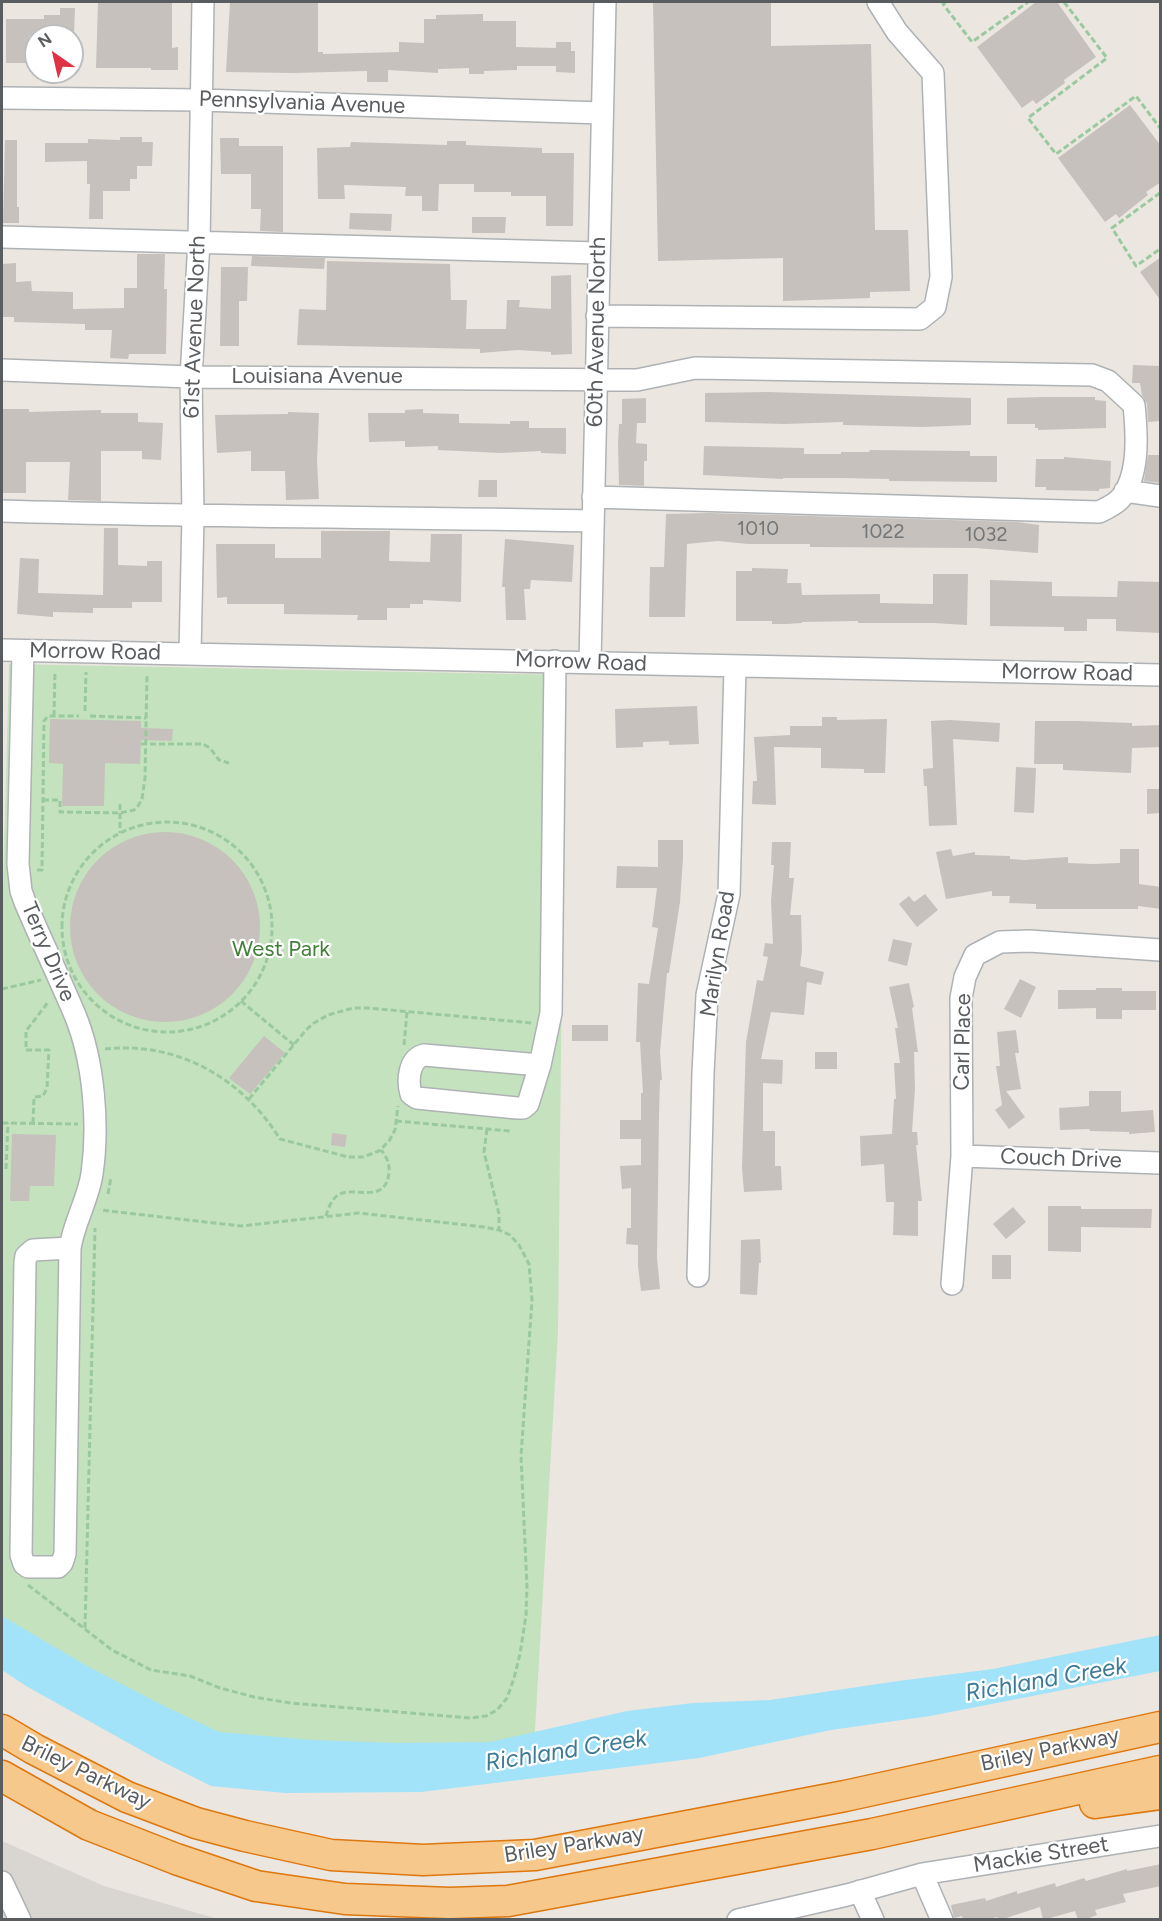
<!DOCTYPE html>
<style>
body{margin:0}
#map{position:relative;width:1162px;height:1921px;overflow:hidden;background:#ebe6e0;font-family:Figtree,sans-serif}
canvas{display:block}
.frame{position:absolute;inset:0;border:3px solid #595d60;pointer-events:none}
.north{position:absolute;left:24px;top:24px;width:60px;height:60px;box-sizing:border-box;background:#fff;border:2px solid #bdbebf;border-radius:50%;rotate:326deg;font-size:16px;font-weight:700;line-height:24px;text-align:center;color:#595d60}
.north::after{content:'';display:block;margin:auto;width:21px;height:27px;background:#dd3345;clip-path:polygon(50% 0,100% 100%,50% 72%,0 100%)}
</style>
<div id="map">
<canvas width="1162" height="1921"></canvas>
<div class="frame"></div>
<div class="north">N</div>
</div>
<script>
const g = document.querySelector('canvas').getContext('2d');
g.lineJoin = 'round';
function fill(path, color) { g.fillStyle = color; g.fill(path, 'evenodd'); }
function stroke(path, color, width, dash) { g.strokeStyle = color; g.lineWidth = width; g.lineCap = dash ? 'butt' : 'round'; g.setLineDash(dash || []); g.stroke(path); }
function write(font, color, halo, rows, align = 'center') {
  g.font = font + ' Figtree,sans-serif'; g.lineWidth = 4.5; g.setLineDash([]); g.textBaseline = 'middle'; g.strokeStyle = halo; g.fillStyle = color; for (const [text, x, y, turn = 0] of rows) {
    g.save(); g.translate(x, y); g.rotate((+turn || 0) * Math.PI / 180); g.textAlign = isNaN(turn) ? turn : align; if (halo) g.strokeText(text, 0, 0); g.fillText(text, 0, 0); g.restore();
  }
}
fill(new Path2D(`
 M2 1841 104 1886 218 1919 2 1920Z`), '#d9d6d2');
fill(new Path2D(`
 M9 664 565 675 558 1331 534 1747 201 1739 2 1635V928Z`), '#c4e2bd');
fill(new Path2D(`
 M2 1616 87 1666 162 1705 219 1732 312 1740 397 1743 490 1742 627 1711 693 1703 770 1700 898 1681 993 1669 1160 1635V1671L930 1716 831 1730 699 1758 421 1792 285 1793 211 1786 157 1759 26 1686 2 1670Z`), '#a2e3f9');
fill(new Path2D(`
 M98 2H172V48L178 47V70H151V68H96Z
 M230 2H318V52H323V54L399 52V42L424 43V19H436V15L483 14V21H516V47L556 48V42H571V51H575V73L556 72V66H517V70L484 71V74H469V68L438 69V73L388 70V82H367V71L294 73 226 72Z
 M653 2H771V46L871 44 875 230H908L910 291 870 292V298L783 301V258L658 261Z
 M1036 2H1057L1096 57 1064 80 1065 83 1036 104 1033 100 1022 108 977 47Z
 M60 8H75L74 36H29V63H6V19H44V15H60Z
 M1130 105 1161 146V182L1146 192 1148 195 1119 218 1116 214 1105 222 1058 158Z
 M120 137H142V142H153L152 166H137V179H130V191H103V219H89L90 184H87V161L45 162V143H88V139L120 140Z
 M220 138H239V146H283V232L260 231 261 209H251V174H221Z
 M5 140H17V207H19V223H3Z
 M447 141H466V145L542 148V153H574L573 226H546V196H511V192H474V184H439L438 211H422V196H405L406 187 344 185 345 199H318L317 148 350 147 351 142 447 145Z
 M350 213 392 214 391 231 349 229Z
 M472 217H506L505 233H472Z
 M137 254H165L164 289H167L166 354H129L128 359 110 358 112 330H85V324L14 322V317H2V264L16 263V282L31 281 32 291 73 292V309L124 308V288H137Z
 M252 256 325 258 324 269 251 266Z
 M1161 257V301L1140 272Z
 M327 261 450 264 451 300H467L466 329H506L507 300H520L519 307 551 309V276L571 275 572 354 551 355V352L518 350 480 353V349L297 345 299 309 326 310Z
 M221 267H248L247 301H239V346H220Z
 M1133 365 1160 366 1161 421 1148 422 1147 404 1142 395 1140 383H1132Z
 M768 392 971 398V425L923 427 843 425V422L785 424 705 422V393Z
 M1043 397H1095V400L1106 401V428L1038 430V428H1035V424H1007V398Z
 M646 398V423H637L636 443 647 444V461H644V486L619 485 618 444 619 424H622V399Z
 M2 409H29V412L101 410V413H138V422L163 423 161 460 142 459V451H101V501L68 500 70 462H26V493H2Z
 M423 409V413L459 414V423L510 424V421H529V428H566V454L541 453V451L501 453 438 450V446L405 447V441L369 442 368 413H405V410Z
 M288 412 319 413 317 461 319 499 286 500 285 471H251V451L217 453 215 415 288 414Z
 M704 446 804 448V454H841V452H869L870 450 970 451V456H997V482L889 481V479L841 478H783V479L703 475Z
 M1148 455H1161V483L1144 481Z
 M1064 457 1111 461 1110 488 1099 489V491L1046 490V487H1035L1036 459H1064Z
 M479 480H497V497H478Z
 M709 513 1017 522 1039 525 1038 553 976 548 810 547V544H748L718 541 687 544 685 617H649L650 567H664L666 514Z
 M104 528H118V565L147 566V561H162V602H132V608H93V613L53 612V617L17 614 20 558 39 559 38 593 103 595Z
 M321 531H390L389 561 430 562 431 534H462L461 602 423 600V604H410V608H387V620H357L358 615 284 614V604H227V597L217 598 216 544H275V558H321Z
 M505 539 574 545 572 582 531 580 530 589H524L526 620H506L505 587H502Z
 M752 568 788 569 787 583H801L802 595 880 594V603L933 604V574H968L967 625 933 623H858V621L802 622V623L786 624H772V621H736V571H752Z
 M990 580 1052 582V596L1117 597 1118 581 1161 582V633L1116 631V619H1087V631H1064V627L990 626Z
 M697 706 699 744 669 745V741L643 742V747L616 748 615 709Z
 M822 717H837V720L887 719 885 773H864V769L821 768V748L774 747 776 805 752 804 753 781H757L754 737 790 735V726H822Z
 M50 719 141 721V728L173 729 172 741 141 740 140 764 105 763 104 806H62L63 764 49 763Z
 M950 720 1000 723 999 742 953 739 957 825 929 826 927 786H924L923 769 933 768 931 721Z
 M1035 721H1078L1132 723V726L1161 725V747L1132 748 1131 773 1063 770V764H1034Z
 M1016 767 1036 768 1034 813 1014 812Z
 M1147 789H1161V813L1147 814Z
 M70 927a95 95 0 1 1 190 0a95 95 0 1 1-190 0Z
 M658 840H683V858L680 902 669 973H667L660 1052 662 1080H660L659 1116 657 1258 660 1289 641 1291 638 1266V1245L626 1244 627 1228H631V1188L622 1189 620 1166 641 1165V1139H620V1120H641V1093H643L640 1042H636L638 983 649 984 658 928 652 927 657 888H616L617 866 658 867Z
 M772 842H791L789 878H794L790 915H801L802 951 800 966 824 972 821 985 807 982 804 1015 771 1012 761 1059 783 1060 782 1084 763 1083V1131H775V1166H781L782 1190 744 1192 742 1168 746 1042 757 980 763 981 768 957 763 956 765 943 773 944 771 901 774 865H771Z
 M951 849 953 856 975 852V855L1010 856V859L1024 860 1068 857V863L1093 864 1120 863V849H1139V884L1161 887V909L1138 906V909H1036V904L1009 903 1010 896H992V891L946 899 936 852Z
 M925 894 938 910 917 927 899 904 909 896 914 902Z
 M893 939 912 943 907 966 888 961Z
 M1020 979 1036 987 1021 1018 1004 1009Z
 M909 983 914 1007 912 1008 918 1052H914L915 1088 912 1132H917L918 1145H916L922 1201H918V1236L893 1235 894 1202H886L884 1164 861 1166 860 1136 892 1134 894 1099H896L894 1063H900L895 1028H898L889 987Z
 M1096 988H1122V991H1156V1010H1122V1019H1096V1008L1058 1009V990H1096Z
 M572 1025H608V1041H572Z
 M1016 1030 1019 1053H1015L1021 1089 1006 1091 1025 1117 1009 1129 995 1110 1002 1105 996 1066H1000L997 1032Z
 M264 1036 285 1053 250 1094 229 1078Z
 M815 1052H837V1069H815Z
 M1089 1091H1121V1112L1153 1110 1155 1132 1129 1134V1132L1090 1131 1089 1129 1060 1130 1059 1108 1089 1106Z
 M332 1133 347 1135 345 1147 331 1145Z
 M12 1134 56 1135 54 1186H30L29 1201H10Z
 M1048 1206H1081V1209H1152L1151 1228 1081 1227V1252L1048 1251Z
 M1013 1207 1026 1222 1006 1239 993 1224Z
 M760 1239 761 1263H759L757 1295 740 1294 741 1240Z
 M992 1255H1011V1279H992Z
 M1161 1864V1886L1123 1894 1126 1902 1095 1910 1097 1915 1084 1920H1078L1075 1911 1043 1920 1040 1907 1000 1920 997 1917 986 1920H963L962 1916 954 1918 951 1905 985 1898 986 1901 1017 1891V1894L1055 1883 1056 1887 1084 1878 1086 1881 1127 1869V1871Z`), '#c6c1bc');
const minor = new Path2D(`
 M2 98 201 100 602 113
 M2 237 598 253
 M597 316 920 319 935 307 941 277 933 73 897 32 878 2
 M2 370 191 377 637 380 695 368 1092 375 1108 381 1134 405C1137 434 1140 478 1119 500 1114 505 1105 509 1099 512L593 497
 M1125 491 1160 496
 M2 511C199 517 396 517 593 521
 M2 650 1160 675
 M23 651 18 864 21 891 25 902C41 940 59 977 75 1015 94 1061 99 1125 92 1174 88 1200 74 1222 70 1248L65 1554 62 1563 58 1567H28L24 1564 21 1555 25 1262 26 1256 33 1250 70 1248
 M190 653 193 516 191 377 199 242 203 2
 M590 662 605 2
 M540 1065 424 1055C409 1059 407 1080 411 1094L417 1098 517 1108H523L528 1104 540 1065 551 1013 555 661
 M962 1156 1160 1163
 M698 1276 703 1073 707 995 729 894 735 667
 M952 1284 962 1156 961 998 965 977 975 955 1000 942 1029 941 1160 950
 M922 1874 942 1920
 M2 1882 20 1920
 M860 1891 873 1920
 M738 1920 847 1895 922 1874 1160 1836`);
const highway = new Path2D(`
 M2 1730 34 1749 127 1797 196 1823 245 1836 331 1855 423 1860 535 1855 845 1796 1160 1727
 M2 1776 89 1825 176 1859 256 1886 345 1899 450 1903 508 1901 872 1834 1160 1771
 M1095 1803 1160 1794`);
stroke(minor, '#aeb2b5', 24);
stroke(highway, '#dd770e', 33);
stroke(new Path2D(`
 M946 2 943 4 972 42 1028 2
 M1064 2 1107 58 1028 118 1056 154 1136 96 1160 128
 M1160 193 1112 228 1136 266 1160 249
 M85 711 86 672
 M54 716 55 671
 M90 716 146 718
 M141 744H203L210 748 219 760 229 763
 M43 800H60V812L120 813 134 810 138 806 142 799 145 778 147 674
 M120 804V833
 M62 927a105 105 0 1 1 210 0a105 105 0 1 1-210 0Z
 M37 870H42L44 721 48 716H79
 M2 989 41 980
 M241 1001 294 1045
 M404 1045 407 1012
 M105 1049C177 1041 242 1078 280 1139L348 1157H363L379 1151 389 1141 395 1130 398 1106
 M249 1099 306 1030 314 1023 328 1015 353 1008H368L532 1023
 M396 1121 510 1131
 M2 1123 78 1124
 M33 1123 34 1097 43 1096 47 1088 49 1050H26V1031L49 1001
 M487 1129 484 1152 499 1214V1230
 M6 1169 8 1123
 M108 1194 111 1177
 M326 1216C328 1209 331 1200 338 1195 354 1185 386 1206 389 1172 390 1163 386 1156 381 1150
 M28 1585 112 1650 151 1670 190 1676 220 1688 254 1697 290 1703 470 1718 486 1716 497 1710 507 1698 514 1678 520 1654 526 1615 527 1587 521 1456 532 1300 529 1264 519 1245 510 1235 499 1230 484 1227 359 1213 241 1226 100 1210
 M85 1628 95 1228`), '#9bc99f', 3, [6, 3]);
stroke(minor, '#fff', 21);
stroke(highway, '#f6c88c', 30);
write('20px', '#747677', null, [
 ["1010",758,529],
 ["1022",883,532],
 ["1032",986,535]
]);
write('22px', '#595d60', '#fff', [
 ["Pennsylvania Avenue",302,103,2],
 ["61st Avenue North",195,327,-88],
 ["60th Avenue North",597,332,-89],
 ["Louisiana Avenue",317,377],
 ["Morrow Road",95,652,1],
 ["Morrow Road",581,662,2],
 ["Morrow Road",1067,673,1],
 ["Terry Drive",48,952,67],
 ["Marilyn Road",718,954,-81],
 ["Carl Place",963,1042,-89],
 ["Couch Drive",1061,1159,2],
 ["Briley Parkway",1050,1750,-12],
 ["Briley Parkway",86,1773,26],
 ["Briley Parkway",574,1845,-9],
 ["Mackie Street",1041,1855,-9]
]);
write('22px', '#427f39', '#fff', [
 ["West Park",281,950]
]);
write('italic 24px', '#3c7a98', '#fff', [
 ["Richland Creek",1046,1680,-10],
 ["Richland Creek",566,1751,-9]
]);
</script>
